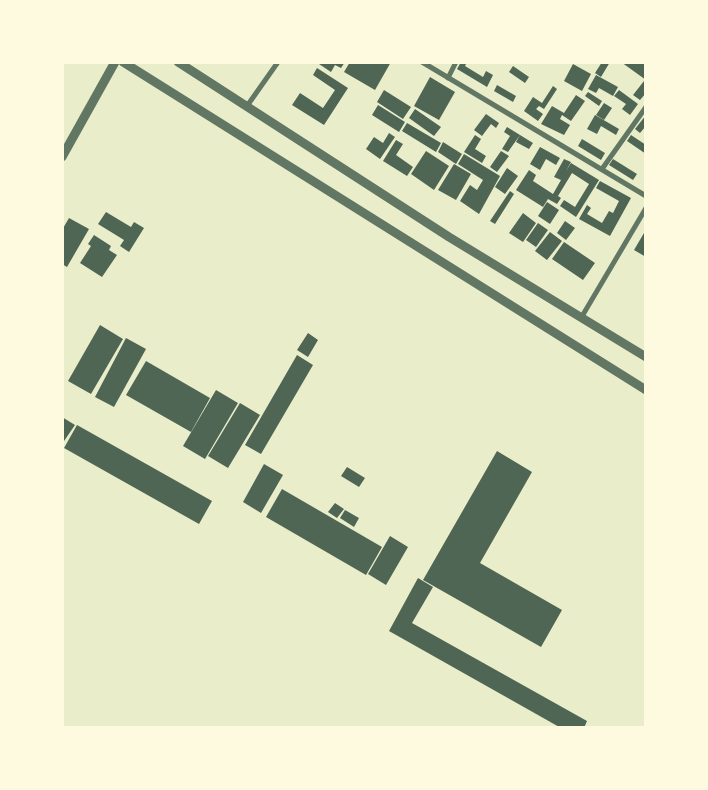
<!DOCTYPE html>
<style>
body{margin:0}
#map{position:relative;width:708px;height:790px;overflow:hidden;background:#e9edc9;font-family:Cabin,sans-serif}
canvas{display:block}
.frame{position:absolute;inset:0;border:64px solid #fefae0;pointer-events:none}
</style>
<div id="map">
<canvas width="708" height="790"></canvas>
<div class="frame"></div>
</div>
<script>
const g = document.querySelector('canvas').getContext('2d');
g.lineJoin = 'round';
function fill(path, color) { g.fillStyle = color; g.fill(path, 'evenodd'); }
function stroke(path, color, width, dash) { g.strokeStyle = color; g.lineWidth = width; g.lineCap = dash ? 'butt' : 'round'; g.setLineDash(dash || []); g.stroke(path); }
fill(new Path2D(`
 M316 62H345L341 68 335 65 331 72Z
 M350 62H391L375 90 344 72Z
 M461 62H467L465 66 483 77 486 71 493 75 487 87 457 69Z
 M602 62H610L601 77 595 73Z
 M621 62H646V80Z
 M573 64 591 74 582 91 564 81Z
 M513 66 529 77 525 83 509 72Z
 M317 68 348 88 324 125 292 105 300 93 323 108 335 90 313 75Z
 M596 75 618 87 613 96 599 88 596 93 588 89Z
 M430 77 455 92 439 120 414 106Z
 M644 81 646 93 640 100 633 95Z
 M497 85 516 96 513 102 494 91Z
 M553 86 557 89 544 109 539 106 536 109 543 114 538 121 524 111 533 97 542 103Z
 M384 90 411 107 403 119 377 102Z
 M619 90 638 104 630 115 622 109 626 104 614 96Z
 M588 92 602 101 599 106 585 96Z
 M576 95 585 101 571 121 562 115 560 119 570 125 564 135 541 124 552 106 564 113Z
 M604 103 612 108 604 120 596 115Z
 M378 105 405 122 399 132 372 115Z
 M415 109 441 127 434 136 409 118Z
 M486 114 499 123 496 128 491 124 482 136 474 130Z
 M595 115 619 129 616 135 601 126 597 134 587 129Z
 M646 115V126L640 133 635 129Z
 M407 123 441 143 436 152 402 131Z
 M507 127 520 135 508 152 502 149 510 136 504 132Z
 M389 133 395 137 380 159 366 149 374 137 383 143Z
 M475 135 481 139 475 149 486 156 482 163 464 152Z
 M520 135 533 143 529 149 516 142Z
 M631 135 646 145V154L627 141Z
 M582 139 605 153 601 160 578 146Z
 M396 140 403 144 396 155 413 167 407 176 383 161Z
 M443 142 462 154 456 164 438 152Z
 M540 147 560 158 556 165 546 159 540 170 530 164Z
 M426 151 449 166 434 190 411 174Z
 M501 151 509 156 497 172 490 167Z
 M464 154 500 176 479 214 460 201 470 185 477 190 483 180 458 164Z
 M564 159 571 162 566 171 571 163 599 180 576 217 560 206 564 200 575 207 589 184 572 173 558 196 561 198 557 204 548 199 543 207 516 190 529 170 536 175 533 181 553 194 561 180 554 177Z
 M613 159 637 174 633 180 609 165Z
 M454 164 471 174 456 200 438 190Z
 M507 168 518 176 505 194 495 187Z
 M600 181 631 198 610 236 579 219 587 205 591 208 587 214 602 223 609 211 613 213 619 201 596 188Z
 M510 191 514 194 495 224 490 221Z
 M547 202 559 210 550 224 538 216Z
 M106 212 131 227 134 222 144 228 129 252 120 246 124 240 98 224Z
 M523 213 536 223 523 242 509 233Z
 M69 218 89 229 67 267 62 264V230Z
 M565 221 575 228 566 240 557 233Z
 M538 223 548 230 536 247 526 240Z
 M550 232 562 241 547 260 535 251Z
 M644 233 646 234V257L634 250Z
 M94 235 111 246 109 250 117 255 102 277 80 263 91 246 88 244Z
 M564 242 595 263 583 280 552 259Z
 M100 325 123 339 91 394 68 381Z
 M308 333 318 340 308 357 297 350Z
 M126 338 146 349 114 407 95 397Z
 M297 355 313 365 261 454 245 445Z
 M146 361 210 398 191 432 126 395Z
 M216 390 238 403 205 459 183 446Z
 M240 403 260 415 228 468 208 456Z
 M62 417 75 425 62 444Z
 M77 425 212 501 199 524 64 448Z
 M497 451 532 472 480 563 562 610 541 647 423 580Z
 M264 464 283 475 261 513 243 502Z
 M347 467 365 478 359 487 341 476Z
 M282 489 382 547 366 575 266 517Z
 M335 503 344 509 337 518 328 512Z
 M345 510 359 518 354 527 340 518Z
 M390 536 408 547 386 585 368 574Z
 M418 578 433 587 412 623 587 721 584 728H561L389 631Z`), '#4f6655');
stroke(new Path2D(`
 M422 62 646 196
 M448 78 456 62
 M247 106 278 62
 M602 169 646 107
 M581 318 646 208`), '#617663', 5);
stroke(new Path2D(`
 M123 62 646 390
 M178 62 449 237 646 357
 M62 157 115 62`), '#617663', 9);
</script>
